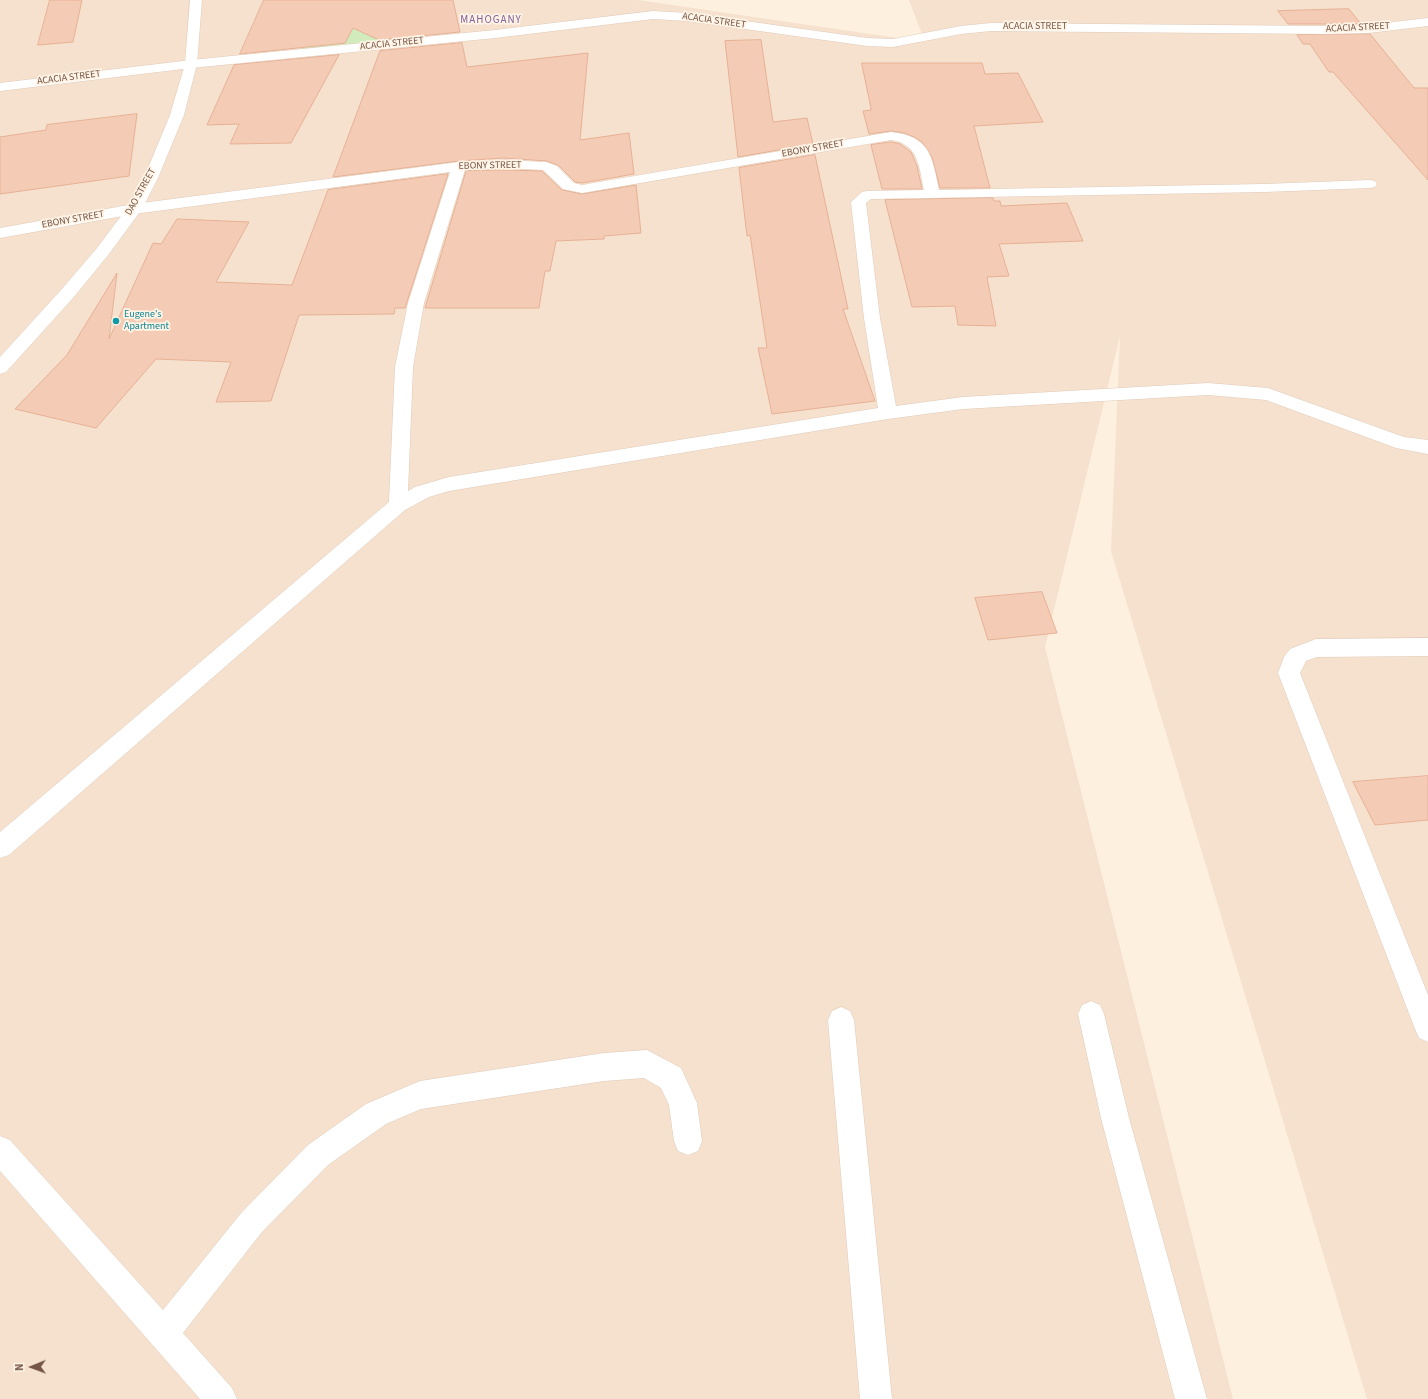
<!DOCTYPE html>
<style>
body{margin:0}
#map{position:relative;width:1428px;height:1399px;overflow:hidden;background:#fdf0df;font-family:"Source Sans 3",sans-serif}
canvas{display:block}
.north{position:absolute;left:12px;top:1347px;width:40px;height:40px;-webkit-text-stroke:3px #fff4e6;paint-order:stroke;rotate:269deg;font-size:11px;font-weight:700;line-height:16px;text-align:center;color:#755546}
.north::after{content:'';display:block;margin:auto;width:14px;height:18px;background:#755546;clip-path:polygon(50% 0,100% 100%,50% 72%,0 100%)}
</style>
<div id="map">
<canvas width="1428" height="1399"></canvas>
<div class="north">N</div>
</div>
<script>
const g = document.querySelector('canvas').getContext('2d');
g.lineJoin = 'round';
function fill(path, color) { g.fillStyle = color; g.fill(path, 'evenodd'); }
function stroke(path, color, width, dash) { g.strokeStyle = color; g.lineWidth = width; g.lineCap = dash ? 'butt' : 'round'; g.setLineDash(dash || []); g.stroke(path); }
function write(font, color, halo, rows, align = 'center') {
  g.font = font + ' "Source Sans 3",sans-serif'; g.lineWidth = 3.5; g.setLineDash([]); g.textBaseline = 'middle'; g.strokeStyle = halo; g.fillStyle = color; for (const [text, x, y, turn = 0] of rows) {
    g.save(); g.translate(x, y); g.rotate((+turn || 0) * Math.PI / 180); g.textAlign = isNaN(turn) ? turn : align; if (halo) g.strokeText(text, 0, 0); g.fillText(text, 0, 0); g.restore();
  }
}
fill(new Path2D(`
 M0 0H638L925 42 909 0H1428V1399H1367L1111 551 1120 336 1045 647 1233 1399H0Z`), '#f5e1cd');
fill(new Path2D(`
 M410 16 414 36 300 50 298 30Z`), '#d2ebbd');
const building = new Path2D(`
 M50 0H82L73 42 38 45Z
 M264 0H453L460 32 379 40 353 28 345 43 240 54Z
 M1349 9 1361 24H1288L1278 11Z
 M1370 34 1414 88H1428V180L1333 72H1329L1310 44H1303L1297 35Z
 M761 40 773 122 807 118 813 144 738 157 725 41Z
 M462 43 467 67 588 53 580 140 629 133 634 174 582 183 575 182 558 165 547 161 503 158 459 161 333 177 380 51Z
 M339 55 291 143 230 144 239 124 207 125 234 65Z
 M862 63H982L985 74 1018 73 1043 122 974 126 990 188H940L932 157 922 142 914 137 904 133 891 131 869 134 863 111 871 110Z
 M137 114 129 176 0 194V137L46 130 47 125Z
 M891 142 900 144 911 152 917 166 922 189H882L871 145Z
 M815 155 848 309H843L875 401 772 414 758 348H767L750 235 747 236 739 168Z
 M503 170 542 171 562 190 582 194 636 185 641 233 604 236V239L556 241 550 271H545L539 308H425L466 171Z
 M448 174 405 308H395L394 314 299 315 271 401 216 402 231 362 156 359 96 428 15 409 67 355 117 273 109 339 153 243 161 244 177 219 249 222 216 282 292 285 328 190Z
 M993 198 994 201H1000L1001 206 1067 203 1083 241 999 244 1009 276 987 277 996 326 958 325 955 306 912 307 885 200Z
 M1042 592 1057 633 988 640 975 598Z
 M1428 776V820L1375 825 1353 782Z`);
fill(building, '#f4ccb5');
stroke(building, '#e7b195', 1);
const minor = new Path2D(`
 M653 11 688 13 867 38 893 39 961 26 991 23 1324 26 1368 25 1428 18V26L1368 33 1324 34 991 31 961 34 893 47 867 46 688 21 653 19 495 38 191 68 0 91V83L191 60 495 30Z
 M891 132C930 136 932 156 939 190L1264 184 1370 180 1375 181 1377 184 1375 187 1370 188 1264 192 871 199 866 203 880 318 896 406 963 397 1208 383 1268 388 1404 437 1428 440V454L1396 448 1266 400 1208 395 963 409 888 419 449 491 429 497 405 510 9 855 0 858V832L389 502 395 367 408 303 450 172 134 214 0 238V228L134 204 459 162 503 160 546 162 557 166 574 183 582 185ZM891 140C919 144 919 167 924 190L867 191 862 192 851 202 864 318 878 408 449 477 415 487 408 491 413 367 424 303 465 170 503 168 543 170 563 189 582 193Z
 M1428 638V656L1317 657 1306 661 1300 673 1428 995V1042L1419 1038 1415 1029 1278 673 1284 657 1290 649 1316 639Z
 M1091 1001 1100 1005 1104 1014 1129 1118 1207 1399H1175L1101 1118 1078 1014 1082 1005Z
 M841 1007 850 1011 854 1020 892 1399H860L828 1020 832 1011Z
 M647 1050 681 1068 697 1103 702 1141 698 1151 688 1155 678 1151 674 1141 669 1105 661 1088 644 1078 604 1081 421 1109 386 1124 328 1165 262 1232 183 1333 232 1388 237 1399H200L0 1171V1136L10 1140 163 1310 242 1212 308 1145 366 1104 420 1081 604 1053Z`);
const tertiary = new Path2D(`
 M190 0H202L197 64 184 115 158 178 142 209 109 254 73 298 6 372 0 374V357L61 290 97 248 127 208 144 178 170 115 185 64Z`);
stroke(minor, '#e1ccbb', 1);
stroke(tertiary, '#e1ccbb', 1);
fill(minor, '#fff');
fill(tertiary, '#fff');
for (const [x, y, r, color] of [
 [116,321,4,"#0f9aa8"]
]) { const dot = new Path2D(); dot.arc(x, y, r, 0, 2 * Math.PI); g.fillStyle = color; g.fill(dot); stroke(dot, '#fff4e6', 1.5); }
write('10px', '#755546', '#fff4e6', [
 ["ACACIA STREET",714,21,8],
 ["ACACIA STREET",1035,27],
 ["ACACIA STREET",1358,28,-3],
 ["ACACIA STREET",392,44,-6],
 ["ACACIA STREET",69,78,-7],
 ["EBONY STREET",813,149,-10],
 ["EBONY STREET",490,166,-1],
 ["DAO STREET",141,192,-61],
 ["EBONY STREET",73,220,-10]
]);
write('10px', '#0d838f', '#fff4e6', [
 ["Eugene's",124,315],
 ["Apartment",124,327]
], 'left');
g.letterSpacing = '1px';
write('11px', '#836199', '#fff4e6', [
 ["MAHOGANY",491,21]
]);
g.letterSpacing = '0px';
</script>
